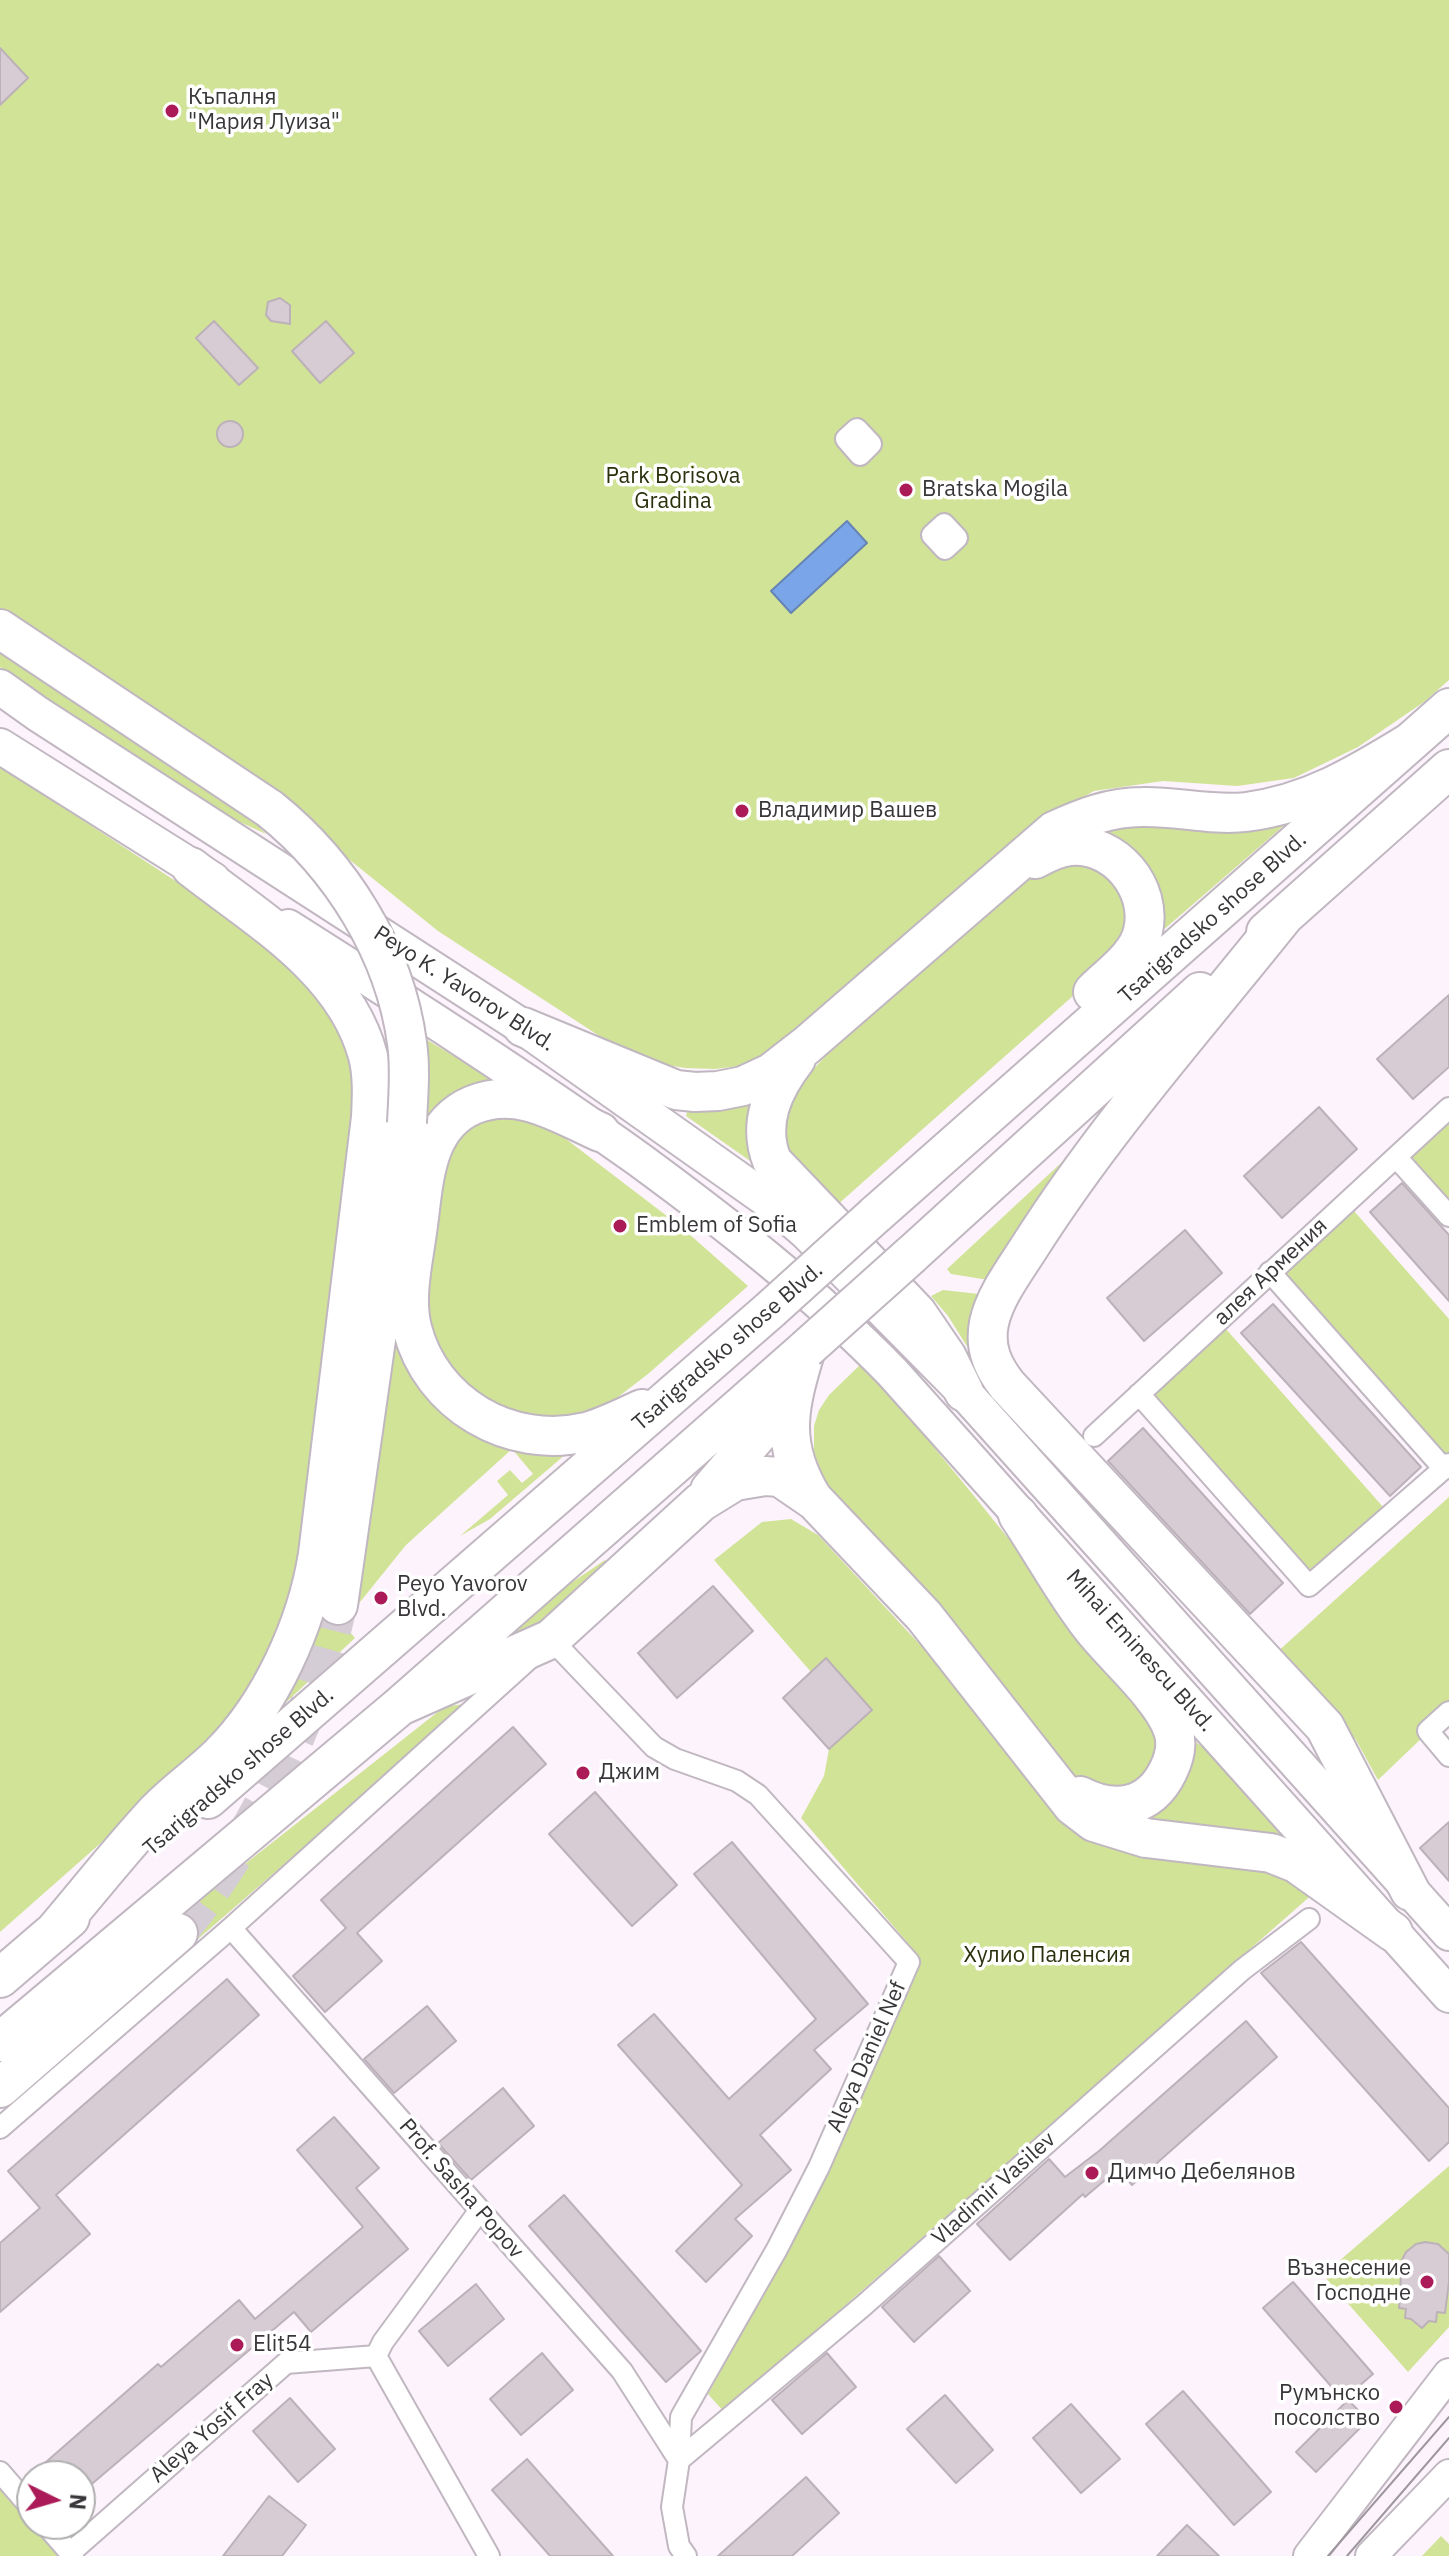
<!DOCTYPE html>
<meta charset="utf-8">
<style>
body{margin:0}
#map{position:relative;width:1449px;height:2556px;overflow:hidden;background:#fcf3fd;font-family:"IBM Plex Sans",sans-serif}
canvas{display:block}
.north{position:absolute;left:16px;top:2460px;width:80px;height:80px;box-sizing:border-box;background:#fff;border:2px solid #b0afb0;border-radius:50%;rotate:95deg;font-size:22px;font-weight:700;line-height:32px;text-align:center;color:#39363a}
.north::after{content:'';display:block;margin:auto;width:28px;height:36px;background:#aa1b57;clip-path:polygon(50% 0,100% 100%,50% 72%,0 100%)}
</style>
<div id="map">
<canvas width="1449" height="2556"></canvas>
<div class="north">N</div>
</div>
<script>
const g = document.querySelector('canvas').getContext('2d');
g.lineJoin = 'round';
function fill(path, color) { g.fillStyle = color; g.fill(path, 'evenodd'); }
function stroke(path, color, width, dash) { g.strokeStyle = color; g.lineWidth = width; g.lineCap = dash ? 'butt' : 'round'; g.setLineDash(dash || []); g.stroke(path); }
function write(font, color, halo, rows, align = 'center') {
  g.font = font + ' "IBM Plex Sans",sans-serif'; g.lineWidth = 7; g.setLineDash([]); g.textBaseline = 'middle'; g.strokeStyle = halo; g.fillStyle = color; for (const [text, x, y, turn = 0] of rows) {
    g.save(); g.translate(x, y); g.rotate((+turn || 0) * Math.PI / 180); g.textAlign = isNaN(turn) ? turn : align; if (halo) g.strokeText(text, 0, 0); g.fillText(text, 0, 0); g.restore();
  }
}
fill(new Path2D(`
 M0 0H1449V680L1424 702 1358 747 1294 778 1237 786 1163 781 1094 791 1048 817 834 1002 765 1055 739 1066 715 1069 685 1068 656 1063 624 1052 438 931 305 824 0 614Z
 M0 649 247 815 266 834 229 817 0 667Z
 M0 766 258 935 322 990 359 1080 297 1586 283 1633 222 1736 0 1932Z
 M1295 816 1161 932 1095 830 1121 825Z
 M1080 861 1111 875 1130 903 1118 956 836 1206 784 1147 782 1124 789 1095 835 1046 1038 869Z
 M419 1035 495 1081 451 1103 404 1351 566 1454 490 1519 460 1536 508 1495 497 1481 510 1470 522 1483 533 1474 512 1449 406 1545 356 1607Z
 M1143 1070 995 1281 951 1274 947 1269 1061 1163Z
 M751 1101 749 1117 753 1163 686 1116 688 1109Z
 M1449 1108V1216L1396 1157Z
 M504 1112 549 1126 680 1226 748 1286 648 1374 601 1410 574 1419 534 1420 498 1410 454 1379 431 1338 425 1292 442 1159 458 1132Z
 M1347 1203 1449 1319V1464L1270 1272Z
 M943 1290 988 1295 983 1372 948 1316 931 1296Z
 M1218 1320 1391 1516 1309 1586 1139 1394Z
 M862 1363C967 1482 1062 1608 1163 1731L1151 1775 1105 1796 1065 1773 1000 1682 956 1628 834 1497 826 1484 814 1452V1426L819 1410 829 1395Z
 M1449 1497V1712L1378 1780 1356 1740 1275 1654Z
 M791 1519 818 1535 939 1665 1054 1807 1252 1862 1315 1892 724 2412 708 2394 830 2169 918 1955 801 1818 824 1776 829 1749 872 1710 827 1659 811 1672 714 1560 762 1522Z
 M605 1560 612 1567 551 1621 487 1647 543 1602Z
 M316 1615 342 1622 355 1638 279 1709Z
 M470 1703 190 1946 169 1924 444 1707Z
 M1193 1740 1207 1750 1294 1840 1184 1832 1139 1817Z
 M1449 2166V2327L1408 2372 1323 2275Z
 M0 2476 32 2510V2524H45L73 2556H0Z
 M1441 2536 1449 2544V2556H1422Z`), '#d1e396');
const water = new Path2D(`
 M847 521 867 543 791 613 771 591Z`);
fill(water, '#7aa5e8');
stroke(water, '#6684b4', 2);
const building = new Path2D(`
 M0 48 28 78 0 105Z
 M280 298 290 305V324L271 321 266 315 268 302Z
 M214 321 258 368 239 385 196 338Z
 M326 321 354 353 320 383 292 351Z
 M217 434a13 13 0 1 1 26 0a13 13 0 1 1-26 0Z
 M1449 995V1067L1413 1099 1377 1059Z
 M1319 1107 1357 1149 1282 1218 1244 1176Z
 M1402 1183 1449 1235V1301L1370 1212Z
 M1185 1230 1222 1273 1144 1341 1107 1298Z
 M1273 1304 1421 1467 1390 1496 1241 1333Z
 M1143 1428 1283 1583 1250 1614 1108 1461Z
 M713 1586 753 1631 677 1698 638 1653Z
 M826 1658 872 1710 829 1749 783 1698Z
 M513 1727 546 1764 357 1933 382 1961 325 2012 293 1976 346 1928 321 1900Z
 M595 1792 677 1885 632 1926 549 1834Z
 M1449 1822V1881L1420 1848Z
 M732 1842 868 2004 814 2050 831 2069 760 2135 791 2170 735 2219 752 2236 706 2282 676 2251 742 2185 618 2045 654 2014 729 2099 816 2019 694 1874Z
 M1301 1942 1449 2108V2142L1429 2161 1261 1973Z
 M227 1979 259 2015 56 2195 90 2234 0 2312V2243L40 2208 8 2171Z
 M427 2006 456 2041 394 2093 364 2059Z
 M1246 2021 1277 2057 1132 2185 1118 2169 1085 2197 1083 2194 1010 2260 977 2224 1049 2159 1065 2177 1099 2151Z
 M503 2088 534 2126 471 2180 438 2143Z
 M334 2117 379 2168 356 2188 408 2249 311 2332 294 2312 80 2494V2476H30L158 2364 161 2367 239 2300 255 2319 363 2227 297 2150Z
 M564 2195 701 2351 666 2382 529 2226Z
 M1425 2242 1438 2244 1449 2254V2282L1445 2313 1437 2312 1436 2322 1429 2321 1422 2328 1411 2319 1405 2318 1406 2309 1399 2308 1402 2260 1406 2252 1416 2244Z
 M939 2256 970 2291 914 2342 882 2307Z
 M1293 2282 1373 2374 1343 2400 1263 2308Z
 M476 2284 504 2319 448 2366 419 2331Z
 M542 2353 573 2390 521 2435 490 2399Z
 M827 2353 856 2387 802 2434 772 2400Z
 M1183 2391 1271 2492 1234 2525 1146 2424Z
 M945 2395 993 2450 956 2483 907 2429Z
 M290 2398 335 2449 298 2482 253 2431Z
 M1348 2400 1368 2420 1316 2472 1296 2452Z
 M1071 2404 1120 2459 1081 2493 1033 2438Z
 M527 2459 613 2556H550L492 2490Z
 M806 2477 839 2513 792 2556H718Z
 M269 2496 306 2525 282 2556H223Z
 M1187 2525 1219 2556H1157Z`);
fill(building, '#d8ccd4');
stroke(building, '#bdb1b9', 2);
stroke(new Path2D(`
 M178 1933C252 1842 314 1720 338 1605`), '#d5cdd6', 38, [38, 19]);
const street = new Path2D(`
 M857 429 871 444 860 455 846 439Z
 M944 524 957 538 945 549 932 535Z
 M1396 1157 1449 1216
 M1270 1272 1444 1469
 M1139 1394 1309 1586 1449 1464
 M1094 1436 1449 1108
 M1449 1712 1428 1731 1449 1756
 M231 1928 622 2371 679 2460
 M0 2128 231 1928 551 1639 654 1747 675 1759 737 1781 758 1795 909 1962 819 2167 777 2249 681 2417 679 2460 672 2507 679 2546 686 2556
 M480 2210 383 2342 376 2356 489 2556
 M679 2460 863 2306 1242 1970 1309 1919
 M0 2472 32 2509
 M45 2524 73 2556
 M70 2553 286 2363 376 2356`);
const secondary = new Path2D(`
 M1309 2556 1449 2374
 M1371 2556 1449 2475`);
const primary = new Path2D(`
 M0 687 38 714 523 1027 776 1206 807 1233 964 1392 1449 1933
 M0 746 213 880
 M288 927C406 1002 523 1077 637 1158 727 1224 814 1292 892 1372L1449 1995`);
const highway = new Path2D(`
 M0 629 270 809
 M1035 859C1046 853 1058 847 1070 846 1115 842 1153 888 1143 931 1138 956 1110 975 1093 992
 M1285 915C1199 1023 1106 1127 1032 1243 1017 1267 995 1295 989 1323 984 1348 993 1367 1007 1385L1325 1727 1410 1891
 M1266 932 1449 769
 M523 1027 676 1090 695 1092 718 1091 743 1086 771 1073 807 1045 1054 831C1082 818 1110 807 1142 807 1176 806 1212 816 1246 812 1309 804 1357 775 1409 743
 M796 1059C773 1089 757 1123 772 1161L917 1313 947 1357 964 1392
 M600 1132C560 1114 518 1086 473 1105 425 1125 424 1181 418 1225 414 1258 404 1295 412 1328 431 1404 510 1450 586 1432 605 1427 624 1417 642 1409
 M875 1215 1449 708
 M911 1255 1200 992
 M806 1349C788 1408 779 1444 813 1499
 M710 1490 792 1395
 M1018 1515C1043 1552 1065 1594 1093 1629 1115 1657 1162 1697 1173 1730 1178 1744 1174 1759 1168 1771 1150 1808 1115 1814 1080 1796
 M338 1605 407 1123
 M400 1706 551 1639 701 1502 735 1481 765 1476 780 1477 815 1501 924 1616 1073 1806 1094 1822 1146 1838 1271 1853 1296 1863 1393 1932
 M208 1799 770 1310
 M53 1933C87 1893 120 1851 156 1812 176 1791 200 1775 220 1755 271 1704 307 1624 318 1554L371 1117C372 1097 373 1075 368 1056 345 969 257 919 191 867
 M0 1978 70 1918
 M0 2042 400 1706 806 1349
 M0 2088 178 1933`);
stroke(street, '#c0b7c1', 24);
stroke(secondary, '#c0b7c1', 34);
stroke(primary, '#c0b7c1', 38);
stroke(highway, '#c0b7c1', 42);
stroke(street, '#fff', 20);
stroke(secondary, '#fff', 30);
stroke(primary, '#fff', 34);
stroke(highway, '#fff', 38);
stroke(new Path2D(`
 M1328 2556 1449 2417
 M1347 2556 1449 2438`), '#9c969d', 2);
const highwayBridge = new Path2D(`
 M270 809C341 866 395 952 407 1043 411 1070 408 1097 407 1123
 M770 1310 875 1215
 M806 1349 911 1255`);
stroke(highwayBridge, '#c0b7c1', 42, []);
stroke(highwayBridge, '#fff', 38);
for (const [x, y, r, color] of [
 [172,111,8,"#aa1b57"],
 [906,490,8,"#aa1b57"],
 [742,811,8,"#aa1b57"],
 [620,1226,8,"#aa1b57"],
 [381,1598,8,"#aa1b57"],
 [583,1773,8,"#aa1b57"],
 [1092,2173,8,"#aa1b57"],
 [1427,2282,8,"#aa1b57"],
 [237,2345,8,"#aa1b57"],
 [1396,2407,8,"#aa1b57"]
]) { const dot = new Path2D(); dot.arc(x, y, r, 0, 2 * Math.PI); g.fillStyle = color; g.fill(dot); stroke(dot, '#fff', 3); }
write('22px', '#39363a', '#fff', [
 ["Къпалня",188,98],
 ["\"Мария Луиза\"",188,123],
 ["Bratska Mogila",922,490],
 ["Владимир Вашев",758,811],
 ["Emblem of Sofia",636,1226],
 ["Peyo Yavorov",397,1585],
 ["Blvd.",397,1610],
 ["Джим",599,1773],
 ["Димчо Дебелянов",1108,2173],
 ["Възнесение",1411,2269,"right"],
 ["Господне",1411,2294,"right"],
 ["Elit54",253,2345],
 ["Румънско",1380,2394,"right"],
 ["посолство",1380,2419,"right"]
], 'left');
write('22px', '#29300c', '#fff', [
 ["Park Borisova",673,477],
 ["Gradina",673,502],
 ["Хулио Паленсия",1047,1956]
]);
write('22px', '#39363a', '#fff', [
 ["Tsarigradsko shose Blvd.",1213,918,-42],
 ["Peyo K. Yavorov Blvd.",464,989,33],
 ["алея Армения",1271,1272,-43],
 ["Tsarigradsko shose Blvd.",728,1347,-41],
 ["Mihai Eminescu Blvd.",1140,1651,48],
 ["Tsarigradsko shose Blvd.",239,1772,-41],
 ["Aleya Daniel Nef",867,2057,-66],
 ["Prof. Sasha Popov",461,2189,49],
 ["Vladimir Vasilev",994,2189,-42],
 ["Aleya Yosif Fray",212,2428,-41]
]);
</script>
